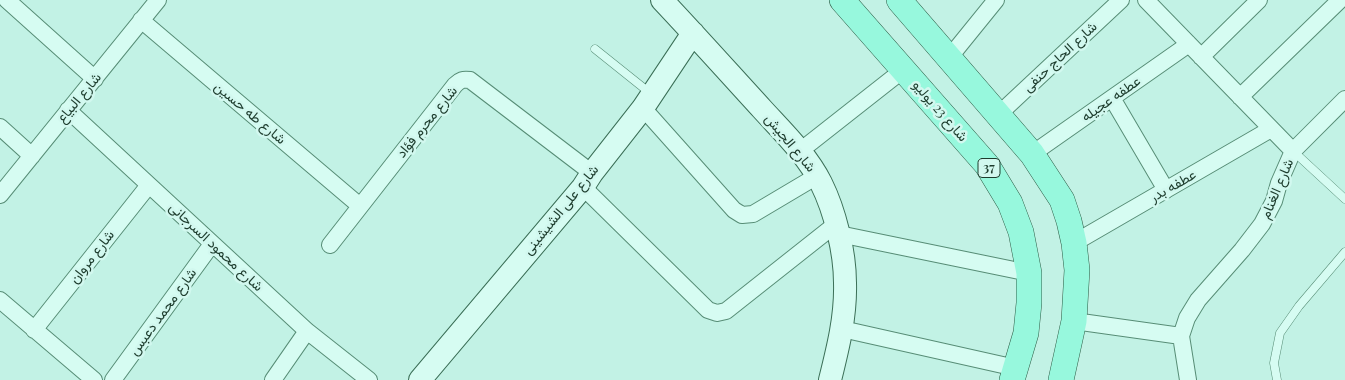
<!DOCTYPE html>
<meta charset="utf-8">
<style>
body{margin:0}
canvas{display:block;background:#c2f2e5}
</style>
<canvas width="1345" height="380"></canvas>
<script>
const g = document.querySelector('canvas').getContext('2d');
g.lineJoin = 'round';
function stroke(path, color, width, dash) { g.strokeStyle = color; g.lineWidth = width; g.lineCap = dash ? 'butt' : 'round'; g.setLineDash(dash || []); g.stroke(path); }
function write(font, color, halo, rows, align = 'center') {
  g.font = font + ' "Playfair Display",Vazirmatn,serif'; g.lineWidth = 5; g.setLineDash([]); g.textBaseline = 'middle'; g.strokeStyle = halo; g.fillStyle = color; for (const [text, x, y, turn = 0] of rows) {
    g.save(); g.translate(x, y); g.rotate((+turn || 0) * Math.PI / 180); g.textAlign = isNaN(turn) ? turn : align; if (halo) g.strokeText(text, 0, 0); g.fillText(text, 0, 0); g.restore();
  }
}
const lane = new Path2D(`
 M595 49 650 93
 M1293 151 1345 199
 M1277 380 1274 363 1280 333 1299 306 1345 252`);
const street = new Path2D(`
 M7 0 95 79
 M1146 0 1293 151
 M141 20 360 206
 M1201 57 1259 0
 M949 58 996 0
 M1240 97 1340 0
 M1112 98 1166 190
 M643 108 734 210 742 215 753 214 817 176
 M68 110 307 331 369 380
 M998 115 1121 0
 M0 127 32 156
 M800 151 903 70
 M1032 154 1189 44
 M583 187 708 310 717 313 726 311 836 224
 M0 195 158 0
 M839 234 1029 273
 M1074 243 1271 129
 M330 245 455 85C460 80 463 79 470 80L592 173
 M0 300 94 380
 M1074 321 1181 336
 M842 329 1016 368
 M34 330 149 185
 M113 380 212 244
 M273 380 307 331
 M1188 380 1181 336 1187 318 1198 300 1242 250 1262 224 1274 201 1279 183 1293 151 1345 99`);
const secondary = new Path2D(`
 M662 0C696 36 729 73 762 109 783 132 807 155 821 183 835 211 845 252 845 283 846 316 838 348 830 380
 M420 380 583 187 592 173 643 108 693 33`);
const primary = new Path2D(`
 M842 0 987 165 1010 203 1021 232 1029 273V303L1026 333 1012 380
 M899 0 1032 154 1062 200 1069 221 1074 243 1077 270 1074 321 1061 380`);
stroke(lane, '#578d76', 9);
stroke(street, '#578d76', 18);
stroke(secondary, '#3b6f57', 24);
stroke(primary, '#2c5b44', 26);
stroke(lane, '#d6fcf2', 8);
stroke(street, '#d6fcf2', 16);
stroke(secondary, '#d6fcf2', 22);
stroke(primary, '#97f8dd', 25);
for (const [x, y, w] of [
 [989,168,22]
]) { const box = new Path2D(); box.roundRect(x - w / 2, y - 9.5, w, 19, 4); g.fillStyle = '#d2f8ef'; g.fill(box); stroke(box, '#1d3c2d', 1); }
write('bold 12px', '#1d3c2d', null, [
 ["37",989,168]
]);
write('14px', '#1d3c2d', '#d2f8ef', [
 ["شارع الحاج حنفى",1060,57,-43],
 ["شارع البياع",79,98,-50],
 ["عطفه عجيله",1111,99,-35],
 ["شارع 23 يوليو",940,111,49],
 ["شارع طه حسين",250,113,40],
 ["شارع محرم فؤاد",427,122,-51],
 ["شارع الجيش",790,143,50],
 ["عطفه بدر",1173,186,-30],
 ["شارع الغنام",1277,189,-67],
 ["شارع على الشيشينى",561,210,-51],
 ["شارع محمود السرجانى",216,247,43],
 ["شارع مروان",92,257,-52],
 ["شارع محمد دعبس",163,312,-54]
]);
</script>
